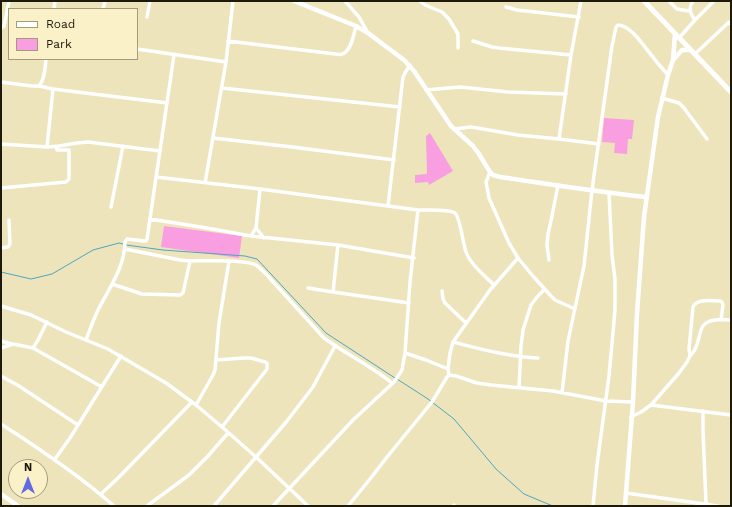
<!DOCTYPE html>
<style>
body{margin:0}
#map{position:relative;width:732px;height:507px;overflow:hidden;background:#ede4bb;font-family:"Work Sans",sans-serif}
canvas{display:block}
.frame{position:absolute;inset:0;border:2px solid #1d1a0b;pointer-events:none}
.legend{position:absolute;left:8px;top:8px;width:130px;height:52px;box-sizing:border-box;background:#faf1c8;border:1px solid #a29b7c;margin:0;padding:5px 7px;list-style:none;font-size:12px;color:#1d1a0b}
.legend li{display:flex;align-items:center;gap:8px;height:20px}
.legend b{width:20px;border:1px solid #a29b7c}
.north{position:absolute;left:8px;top:459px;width:40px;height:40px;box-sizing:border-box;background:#faf1c8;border:1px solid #a29b7c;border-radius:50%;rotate:0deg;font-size:11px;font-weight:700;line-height:16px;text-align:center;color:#1d1a0b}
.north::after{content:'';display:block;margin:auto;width:14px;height:18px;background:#6369e2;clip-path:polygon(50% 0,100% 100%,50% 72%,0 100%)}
</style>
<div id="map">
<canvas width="732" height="507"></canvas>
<div class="frame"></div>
<ul class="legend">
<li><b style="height:5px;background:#fff"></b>Road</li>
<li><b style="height:11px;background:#f99ee0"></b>Park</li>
</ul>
<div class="north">N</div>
</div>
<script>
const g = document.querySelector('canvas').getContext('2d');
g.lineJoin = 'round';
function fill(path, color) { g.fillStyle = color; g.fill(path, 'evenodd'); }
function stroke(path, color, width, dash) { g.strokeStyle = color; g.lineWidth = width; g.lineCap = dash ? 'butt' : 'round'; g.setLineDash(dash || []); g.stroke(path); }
fill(new Path2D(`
 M604 118 634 120 632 139H628L627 154 614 153 615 143 602 142Z
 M430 133 453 171 429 185 428 182 415 183V175L427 174 426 136Z
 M164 226 242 236 239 258 161 247Z`), '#f99ee0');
stroke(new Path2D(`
 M126 245 163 250 245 256 257 259 326 333 395 378
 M1 272 31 279 52 274 93 250 119 243 123 244
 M397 379 428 399 454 419 496 469 524 494 548 504 553 506`), '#4ca6be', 1);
stroke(new Path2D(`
 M345 1 359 17 368 33
 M420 1 425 5 442 12 449 19 458 34V48
 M669 1 677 9 689 11
 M693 1C688 8 690 13 695 20
 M506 7 517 10 579 17
 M54 9 55 1
 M103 9 105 1
 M147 17 150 1
 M1 28 4 26 9 1
 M679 38 695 20 714 1
 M228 41 335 54C337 54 340 55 342 54 351 52 354 34 356 26
 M473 41 492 47 499 48 571 55
 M137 49 226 62 233 1
 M695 54 729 22 731 25
 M1 82 32 86H39C45 79 45 68 46 59
 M39 86 53 89 167 103
 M222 88 400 107
 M426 90 460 87 508 92 566 94
 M662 98 679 103 684 108 707 139
 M454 129 471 127 518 135 559 139 599 144
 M213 138 292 147 394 160
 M559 139 571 55 581 1
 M1 144 47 147 59 146 77 143 88 142 160 151
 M47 147 53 89
 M490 172 486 182 489 198 509 243 518 258 532 275 551 296 555 300 575 309
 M156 177 260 189 418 210C426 210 450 209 455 213 460 217 463 244 466 252 471 265 484 275 494 285
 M205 183 226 62
 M1 188 66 182 69 179V150H57L56 147
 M388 206 403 77 405 73 410 65
 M111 207 123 146
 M150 219 201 227 251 236 338 245 414 258
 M256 228 264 238
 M251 236 256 228 260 189
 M338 245 333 292 409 303
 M1 248 8 247 10 244 9 220
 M549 260 547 245 548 234 552 216 558 185
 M190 261C205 261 244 259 256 265 259 267 262 270 265 273L324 338C346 354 371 366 392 383
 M112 284 142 294 180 295 183 293 190 261 180 260 125 249
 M308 288 333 292
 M442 291 443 299 445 303 466 323
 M1 306 31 315 66 332 108 349 166 383 196 405 222 427 256 457 308 506
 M86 340C90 329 94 318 99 308 110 287 125 266 125 242L127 239 144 241H146L147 239 174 55
 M1 341 12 344
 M453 342C481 349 509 357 538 358
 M1 348 13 344 33 348 38 340 47 322
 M33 348 102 387
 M405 353 426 360 448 369
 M690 356C691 354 693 353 694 351 702 339 696 322 715 320 720 319 726 320 731 320
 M216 360 244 358H251L265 362 267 363V369L222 427
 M449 375 456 376 477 383 491 385 553 391 606 401 633 402
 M1 376 19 386 78 425
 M519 388 521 346 523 330 531 305 537 297 544 290
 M562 393 568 341 584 266 592 190 612 46 616 27 618 25C631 25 645 48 653 57 657 63 663 69 668 75
 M196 405 213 375 215 370 219 323 229 261
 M651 405 679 373 687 362 690 356 689 349 693 307C697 298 711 301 720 301L722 302 723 305 721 320
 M703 411V430L706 504
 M631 417 641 412 651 405 731 415
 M1 424C40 449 79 475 114 506
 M55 459 70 438 121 356
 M626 493 718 506
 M101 494 119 477 192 402
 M147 506 189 475 208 456 228 433
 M214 506 287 421 313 387 335 346
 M273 506 353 420 394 382 402 370 405 353 410 282 418 210
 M348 506 370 479 387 457 432 402 447 377 449 375 448 369 450 353 453 342 490 290 518 258
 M453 506 454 505
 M593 506 597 465 609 376 615 310V279L612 255 609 193`), '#fff', 3.5);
stroke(new Path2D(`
 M294 1 356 26 368 33 404 60 414 71 451 126 473 146 479 154 490 172 493 175 500 177C549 184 597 192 646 197
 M673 60 682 50H690
 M1 494 18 506
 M625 506 633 402 637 313 644 217 658 117 668 75 673 60 675 34`), '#fff', 4.5);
stroke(new Path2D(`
 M644 1 731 92`), '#fff', 5);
</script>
